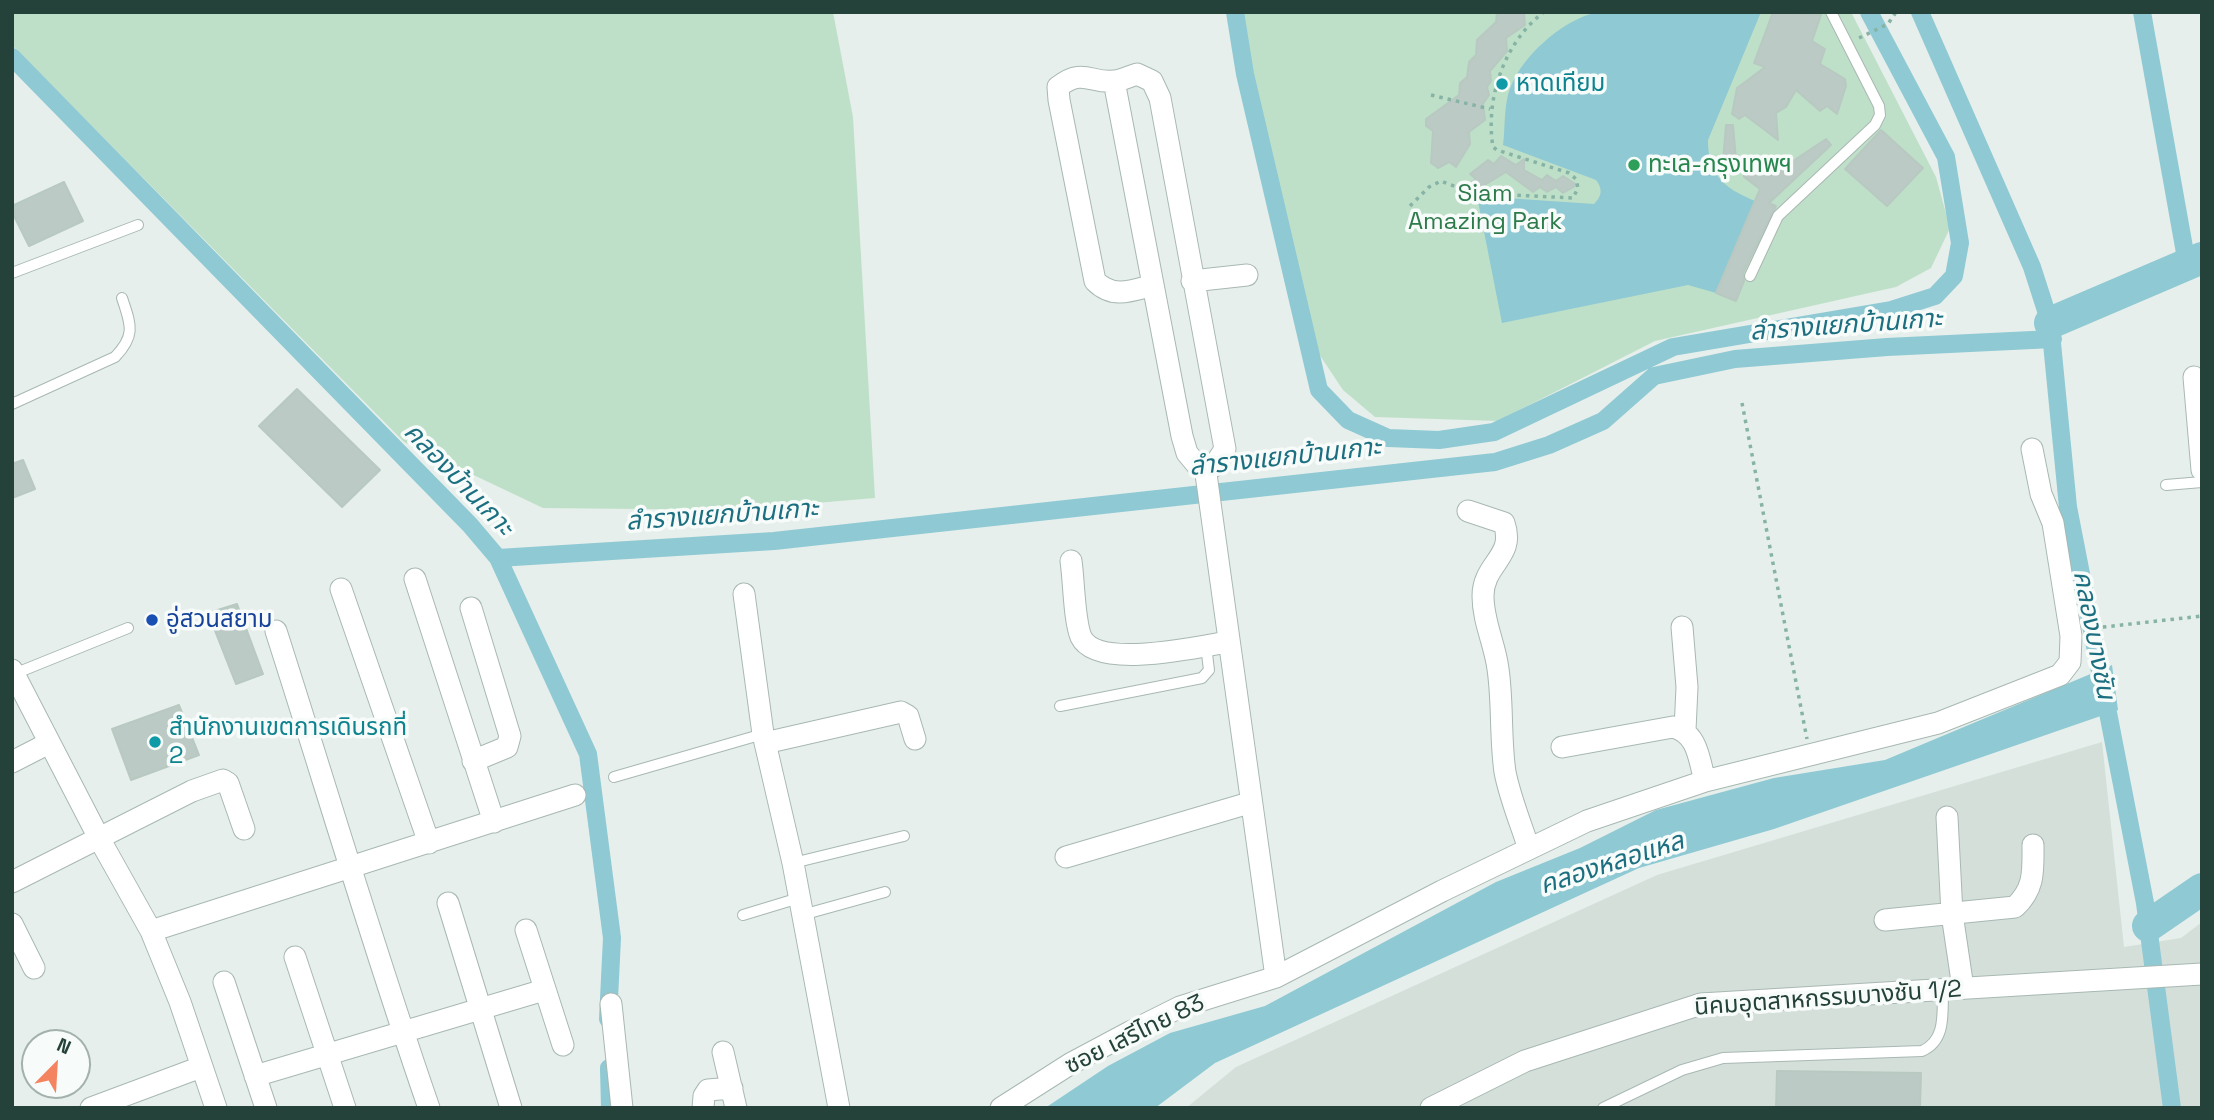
<!DOCTYPE html>
<meta charset="utf-8">
<style>
body{margin:0}
#map{position:relative;width:2214px;height:1120px;overflow:hidden;background:#e6efeb;font-family:"Space Grotesk",sans-serif}
canvas{display:block}
.frame{position:absolute;inset:0;border:14px solid #24423a;pointer-events:none}
.north{position:absolute;left:21px;top:1029px;width:70px;height:70px;box-sizing:border-box;background:#f7fbf9;border:2px solid #a3b1ad;border-radius:50%;rotate:24deg;font-size:19px;font-weight:700;line-height:28px;text-align:center;color:#24423a}
.north::after{content:'';display:block;margin:auto;width:24px;height:32px;background:#f4845f;clip-path:polygon(50% 0,100% 100%,50% 72%,0 100%)}
</style>
<div id="map">
<canvas width="2214" height="1120"></canvas>
<div class="frame"></div>
<div class="north">N</div>
</div>
<script>
const g = document.querySelector('canvas').getContext('2d');
g.lineJoin = 'round';
function fill(path, color) { g.fillStyle = color; g.fill(path, 'evenodd'); }
function stroke(path, color, width, dash) { g.strokeStyle = color; g.lineWidth = width; g.lineCap = dash ? 'butt' : 'round'; g.setLineDash(dash || []); g.stroke(path); }
function write(font, color, halo, rows, align = 'center') {
  g.font = font + ' "Space Grotesk","Noto Sans Thai",sans-serif'; g.lineWidth = 7; g.setLineDash([]); g.textBaseline = 'middle'; g.strokeStyle = halo; g.fillStyle = color; for (const [text, x, y, turn = 0] of rows) {
    g.save(); g.translate(x, y); g.rotate((+turn || 0) * Math.PI / 180); g.textAlign = isNaN(turn) ? turn : align; if (halo) g.strokeText(text, 0, 0); g.fillText(text, 0, 0); g.restore();
  }
}
fill(new Path2D(`
 M2102 742 2124 947 2181 938 2202 922V1108H1186L1236 1067 1657 875Z`), '#d4dfda');
fill(new Path2D(`
 M12 12H833L853 117 875 498 733 510 543 508 404 442 12 45Z
 M1237 12H1851L1936 177 1950 228 1931 268 1896 287 1655 341 1498 421 1375 417 1343 390 1317 351Z`), '#bfe0c8');
fill(new Path2D(`
 M1598 12H1761L1708 140C1708 175 1724 188 1755 201L1716 293 1688 285 1502 323 1477 196 1594 204C1602 196 1603 189 1596 180L1503 145C1505 129 1504 111 1508 95 1517 59 1563 19 1598 12Z
 M2112 665 2118 710 1774 829 1639 868 1215 1063 1155 1108H1045L1108 1066 1170 1033 1265 1006 1496 882 1580 848 1656 810 1774 778 1885 760Z`), '#8ec9d4');
stroke(new Path2D(`
 M1235 12 1245 74 1319 390 1348 420 1388 438 1439 440 1494 432 1673 347 1891 310 1935 296 1954 276 1960 243 1946 157 1869 12
 M1920 12 2032 267 2050 323 2068 507 2145 903 2172 1108
 M2142 12 2187 264
 M12 57 470 525 498 558 588 754 612 938 608 1019
 M498 558 774 541 1495 462 1549 445 1603 421 1654 376 1735 359 1887 347 2053 339
 M609 1068 610 1108`), '#8ec9d4', 18);
stroke(new Path2D(`
 M2050 323 2202 258
 M2148 926 2202 889`), '#8ec9d4', 32);
const building = new Path2D(`
 M1497 12H1524L1525 25 1506 38 1507 51 1490 71 1491 81 1487 87 1489 95 1483 104 1485 120 1469 132 1470 144 1456 167 1449 162 1438 168 1431 163 1433 131 1426 126V119L1459 95 1460 83 1467 77 1469 62 1476 55 1477 40 1496 22Z
 M1773 12 1821 15 1812 41 1825 49 1820 64 1845 79 1846 86 1837 114 1827 106 1820 111 1796 90 1786 107 1776 113 1778 140 1745 115 1739 119 1732 114 1737 88 1765 67 1754 63Z
 M1726 125H1733L1737 172 1723 161Z
 M1881 130 1923 168 1887 206 1845 169Z
 M1826 139 1831 145 1769 203 1776 206 1743 273 1744 281 1736 301 1716 293 1760 189 1744 177V171L1751 166 1769 177Z
 M1501 156 1516 165 1524 159V170L1542 180 1547 175 1556 181 1563 176 1577 185 1563 193 1556 187 1547 192 1540 187 1533 192 1506 172 1473 192 1468 185 1476 179 1470 174 1488 160 1494 164Z
 M64 182 83 221 29 246 12 212V206Z
 M297 389 380 470 342 507 259 426Z
 M23 460 35 489 12 498V464Z
 M237 604 263 674 236 684 208 613Z
 M179 705 199 755 131 780 112 729Z
 M1777 1071 1921 1073 1920 1108H1776Z`);
fill(building, '#bbcac4');
stroke(building, '#b8c9c2', 2);
const lane = new Path2D(`
 M12 273 138 225
 M1750 276 1778 216 1875 125 1880 115 1879 106 1831 12
 M12 404 115 357C136 335 131 325 122 298
 M2166 485 2202 482
 M14 674 128 628
 M1060 706 1202 678 1209 670 1206 646
 M614 777 763 734
 M793 863 904 836
 M743 915 799 898
 M802 915 885 892
 M1603 1108 1682 1070 1723 1058 1922 1051C1947 1040 1942 1012 1943 988`);
const street = new Path2D(`
 M1114 81 1182 436 1187 453 1197 465 1214 466 1225 449 1160 98 1152 81 1137 74C1130 76 1121 81 1114 81 1091 84 1083 67 1058 87L1059 100 1095 281C1113 299 1131 291 1153 285
 M1192 281 1247 275
 M2194 377 2202 470
 M1205 467 1276 977
 M1468 511 1504 523C1516 557 1483 563 1483 596 1483 622 1495 644 1498 669 1503 703 1500 738 1505 772 1510 798 1521 824 1529 849
 M1071 561C1074 581 1074 620 1081 637 1097 670 1198 647 1227 642
 M415 579 494 822
 M341 589 429 843
 M744 594 763 734 793 863 839 1108
 M471 608 510 736 507 747 473 761
 M1682 627 1687 687 1685 730
 M276 631C327 790 374 950 429 1108
 M12 670 100 840 151 931 180 1002 216 1108
 M765 743 901 712 908 716 915 739
 M1562 747 1673 727C1698 733 1699 760 1705 781
 M12 762 49 743
 M1947 817 1952 914 1963 988
 M1066 857 1249 803
 M12 882 192 791 223 780 228 783 244 829
 M448 903 511 1108
 M1885 920 2015 907C2035 888 2033 871 2033 845
 M12 924 34 968
 M526 930 563 1045
 M151 931 575 795
 M295 957 345 1108
 M224 982 266 1108
 M611 1004 622 1108
 M723 1052 736 1108
 M255 1076 544 990
 M91 1108 201 1067
 M703 1108 704 1096 708 1090 732 1088
 M1001 1108 1070 1064 1130 1032 1180 1007 1276 977 1442 891 1587 821 1705 781 1938 723 2060 675 2070 662 2071 636 2053 523 2041 494 2032 449
 M1431 1108 1525 1061 1701 1004 2202 974`);
stroke(lane, '#a8b8b2', 12);
stroke(street, '#a8b8b2', 23);
stroke(new Path2D(`
 M1859 38 1888 24 1896 12
 M1431 95 1490 109
 M1410 206 1429 187 1441 181 1472 193 1573 198 1578 188 1576 179 1569 173 1497 150 1493 147C1485 99 1504 42 1544 12
 M1742 403 1807 739
 M2086 629 2202 616`), '#86b3a5', 3.5, [3.5, 5]);
stroke(lane, '#fff', 10);
stroke(street, '#fff', 21);
for (const [x, y, r, color] of [
 [1502,84,7,"#0f9aa8"],
 [1634,165,7,"#2e9e5b"],
 [152,620,7,"#1a4fb4"],
 [155,742,7,"#0f9aa8"]
]) { const dot = new Path2D(); dot.arc(x, y, r, 0, 2 * Math.PI); g.fillStyle = color; g.fill(dot); stroke(dot, '#f7fbf9', 2.5); }
write('24px', '#0d838f', '#f7fbf9', [
 ["หาดเทียม",1516,84],
 ["สำนักงานเขตการเดินรถที่",169,728],
 ["2",169,756]
], 'left');
write('24px', '#27864d', '#f7fbf9', [
 ["ทะเล-กรุงเทพฯ",1648,165]
], 'left');
write('24px', '#2d7a4b', '#f7fbf9', [
 ["Siam",1485,194],
 ["Amazing Park",1485,222]
]);
write('24px', '#164399', '#f7fbf9', [
 ["อู่สวนสยาม",166,620]
], 'left');
write('24px', '#24423a', '#f7fbf9', [
 ["นิคมอุตสาหกรรมบางชัน 1/2",1828,999,-4],
 ["ซอย เสรีไทย 83",1135,1035,-26]
]);
write('italic 26px', '#1c6f80', '#f7fbf9', [
 ["ลำรางแยกบ้านเกาะ",1846,326,-4],
 ["ลำรางแยกบ้านเกาะ",1285,458,-6],
 ["คลองบ้านเกาะ",458,480,46],
 ["ลำรางแยกบ้านเกาะ",722,516,-4],
 ["คลองบางชัน",2093,635,79],
 ["คลองหลอแหล",1612,864,-18]
]);
</script>
